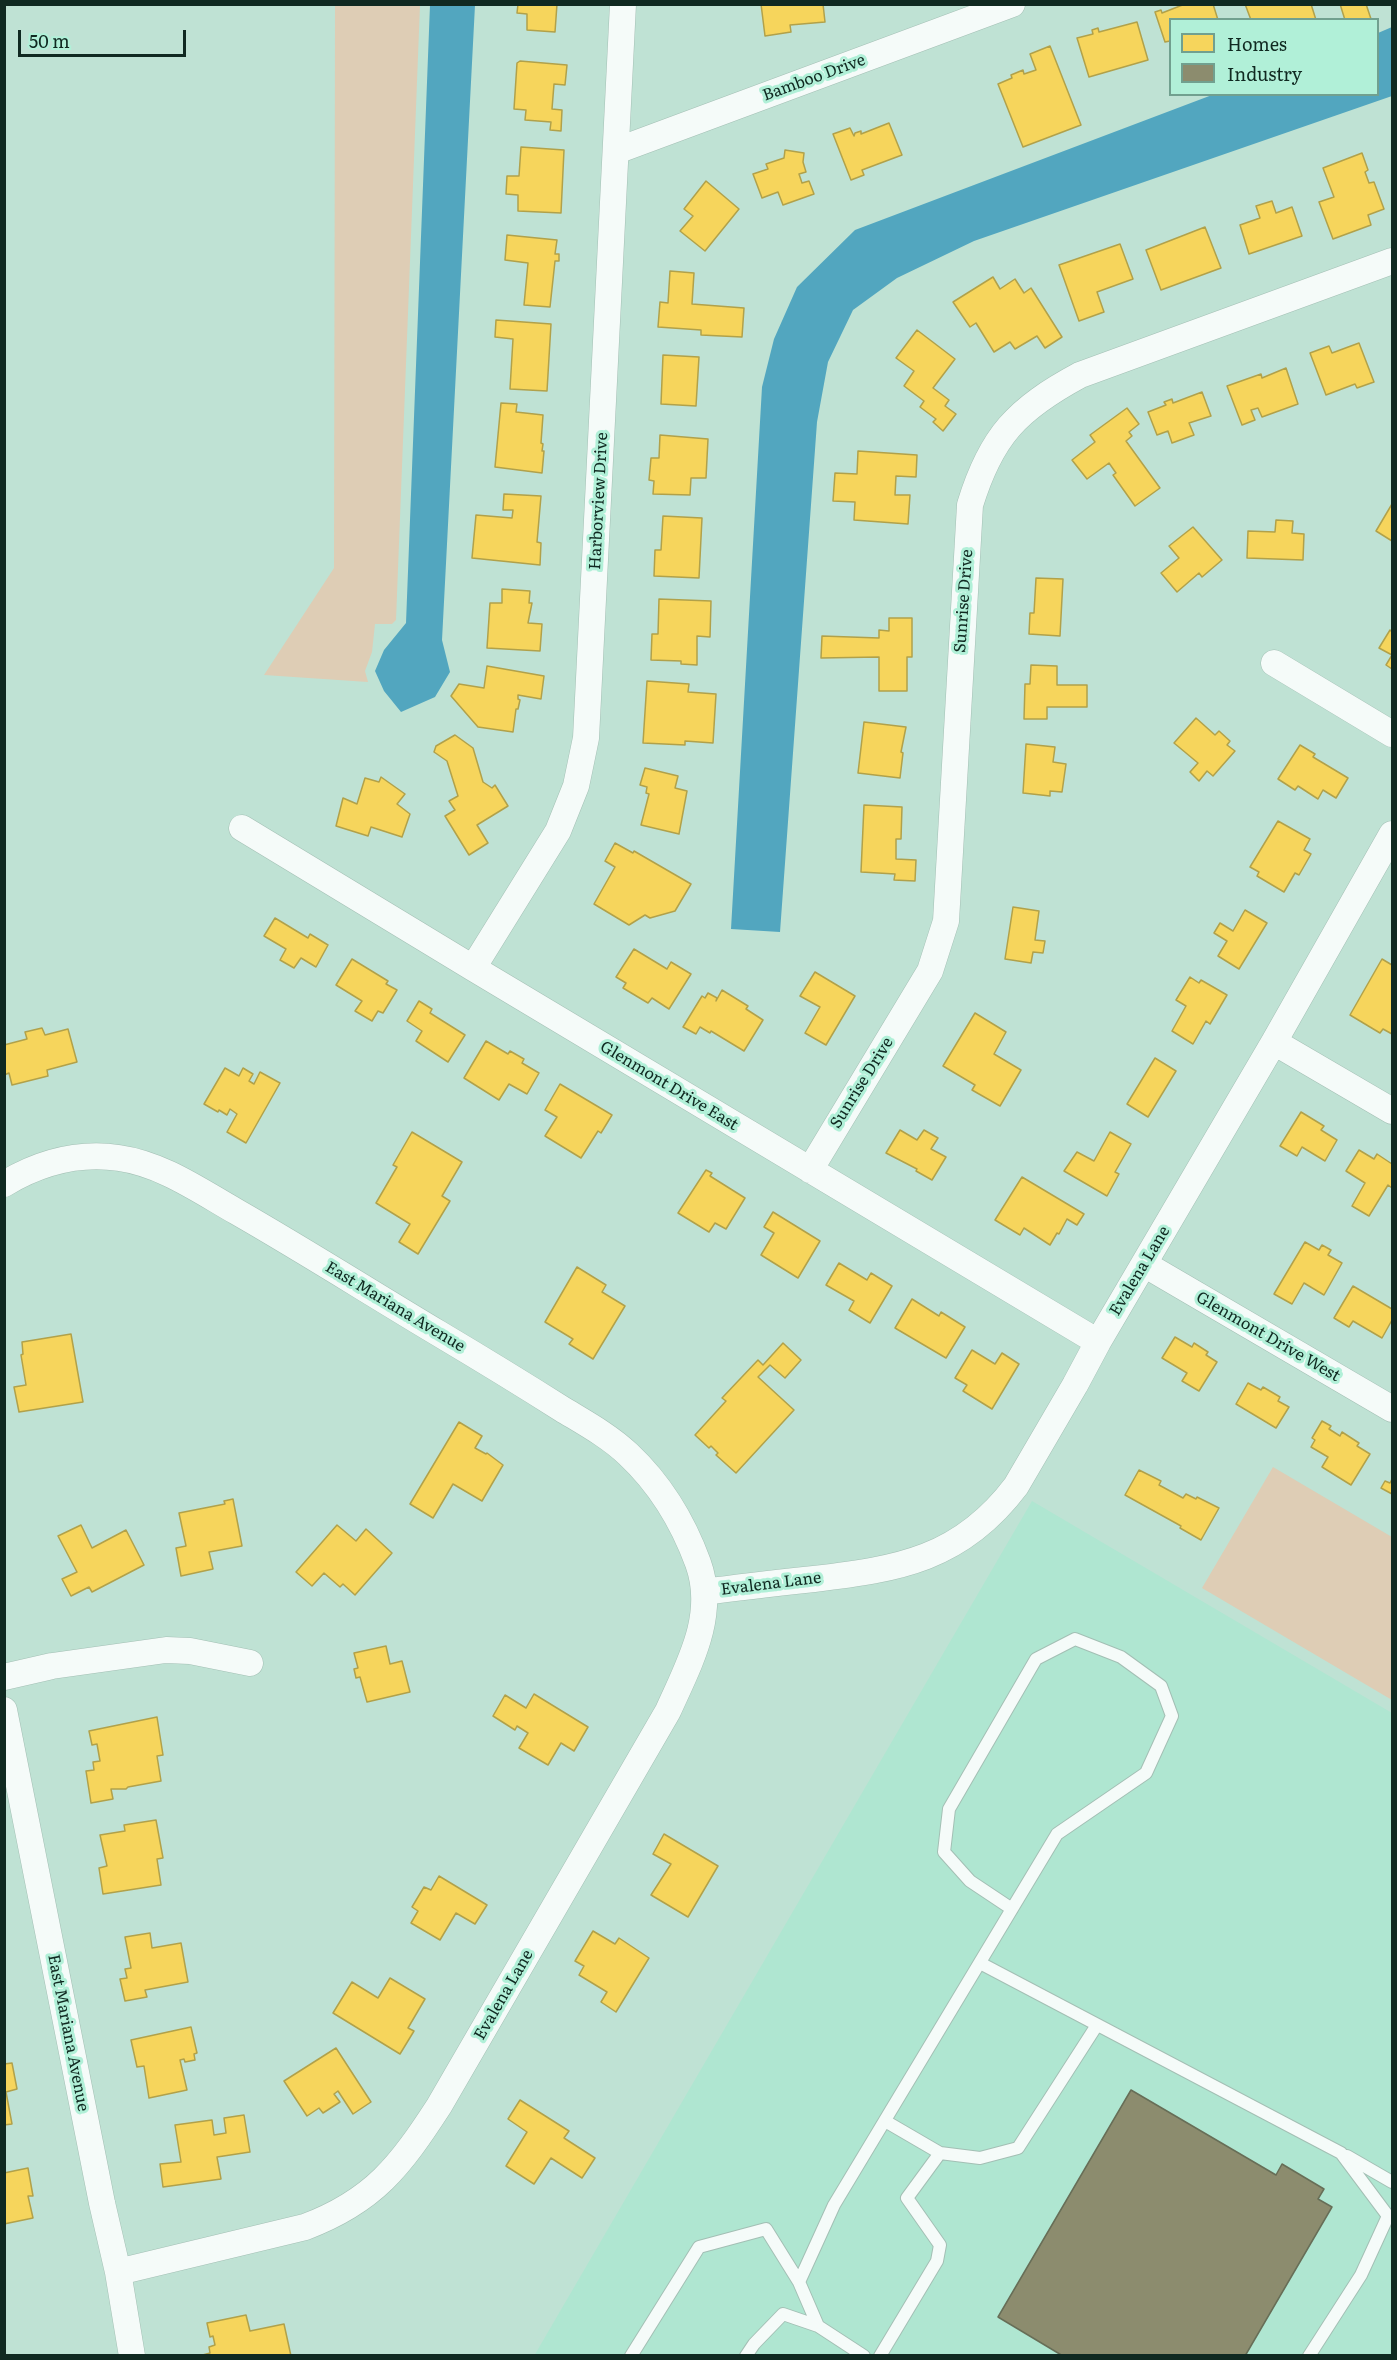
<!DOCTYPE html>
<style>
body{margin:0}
#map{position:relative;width:1397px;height:2360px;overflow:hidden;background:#bfe2d4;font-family:Literata,serif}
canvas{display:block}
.frame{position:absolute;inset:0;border:6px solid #102921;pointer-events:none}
.legend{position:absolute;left:1169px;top:18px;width:210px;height:78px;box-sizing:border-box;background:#b1f0d8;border:2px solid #71a08f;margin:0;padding:8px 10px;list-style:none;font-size:18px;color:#102921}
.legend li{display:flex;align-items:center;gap:12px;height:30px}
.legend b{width:30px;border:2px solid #71a08f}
.scale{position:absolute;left:18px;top:30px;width:168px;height:27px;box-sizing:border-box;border:3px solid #102921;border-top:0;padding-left:8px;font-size:18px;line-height:21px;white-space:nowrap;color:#102921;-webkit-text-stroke:4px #b1f0d8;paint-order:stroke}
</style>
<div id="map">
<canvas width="1397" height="2360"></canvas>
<div class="frame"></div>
<ul class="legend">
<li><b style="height:16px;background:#f6d55c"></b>Homes</li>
<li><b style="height:16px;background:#8c8c6e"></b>Industry</li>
</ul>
<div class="scale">50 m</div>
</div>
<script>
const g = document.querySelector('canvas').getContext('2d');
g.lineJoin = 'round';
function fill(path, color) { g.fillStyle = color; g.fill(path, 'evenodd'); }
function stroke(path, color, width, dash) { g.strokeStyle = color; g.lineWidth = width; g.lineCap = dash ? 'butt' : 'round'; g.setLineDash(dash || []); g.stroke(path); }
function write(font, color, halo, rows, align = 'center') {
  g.font = font + ' Literata,serif'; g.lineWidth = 6; g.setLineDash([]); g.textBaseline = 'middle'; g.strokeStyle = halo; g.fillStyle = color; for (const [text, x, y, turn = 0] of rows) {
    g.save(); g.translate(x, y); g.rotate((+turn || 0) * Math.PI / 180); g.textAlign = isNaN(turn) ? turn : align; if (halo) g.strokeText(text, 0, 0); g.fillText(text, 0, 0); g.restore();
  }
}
fill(new Path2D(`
 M1032 1501 1392 1713V2355L534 2356Z`), '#afe6d1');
fill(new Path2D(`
 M335 5H420L396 620 392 624H375L372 652 365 671 368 682 264 675 334 568Z
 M1273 1467 1392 1537V1700L1202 1588Z`), '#decdb5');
fill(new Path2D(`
 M430 5H475L442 640 450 672 435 697 401 712 384 691 375 671 384 650 406 623Z
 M1392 27V96L974 241 897 278 853 310 828 362 817 422 780 932 731 929 762 387 774 339 797 287 855 230 1212 95 1378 94V33Z`), '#52a6bf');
const homes = new Path2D(`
 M518 4H557L555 32 527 30V14L517 13Z
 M761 4H823L825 22 790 25 791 32 765 36Z
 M1185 4H1213L1218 20H1170V41L1165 42 1155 12 1161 10 1162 13Z
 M1245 4H1311L1316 20H1251Z
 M1340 4H1366L1371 19 1345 20Z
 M1137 22 1148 60 1089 77 1077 38 1093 34 1092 30 1098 28 1099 32Z
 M1050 46 1081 125 1023 147 998 84 1012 78 1011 75 1023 70 1024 74 1036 70 1030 54Z
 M520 61 567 65 565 85 554 84 552 109 562 110 561 131 550 130 551 122 525 120 526 110 514 109 517 63Z
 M889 123 902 155 862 170 864 175 851 180 833 134 850 128 854 136 855 133 861 131V134Z
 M521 147 564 150 561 213 518 211V195L506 194 507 176H519Z
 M785 150 804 153 803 162 806 172 799 174 802 183 809 181 814 194 783 205 778 192 762 198 753 174 768 169 766 164 784 158Z
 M1362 153 1368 170 1365 172 1369 183 1374 182 1384 209 1368 215 1371 225 1333 239 1319 202 1334 197 1323 168Z
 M706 181 739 209 705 251 680 231 693 216 684 209Z
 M1272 201 1276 213 1292 207 1302 236 1249 254 1240 225 1260 218 1256 206Z
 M1205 227 1221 268 1161 290 1146 250Z
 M507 235 557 240 555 254H559V261H555L550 307 524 305 528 263 505 260Z
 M1120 244 1133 279 1097 292 1104 312 1079 321 1059 265Z
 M670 271 694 273 692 304 744 308 742 337 701 335V330L658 327 660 302 668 303Z
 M993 277 1000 289 1015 279 1024 293 1031 288 1062 337 1045 348 1037 336 1015 349 1010 342 994 352 976 323 970 327 953 302Z
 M496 320 551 324 547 391 510 389 513 339 495 337Z
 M917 330 955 359 933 388 949 400 945 406 956 414 943 431 933 422 936 419 920 407 924 401 904 386 914 371 896 358Z
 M1359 343 1374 382 1357 388 1355 384 1326 395 1310 353 1329 346 1332 353Z
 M663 355 699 357 696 406 661 404Z
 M1286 368 1298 404 1262 417 1258 408 1251 410 1255 420 1242 425 1227 386 1261 374 1262 378Z
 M1202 392 1211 416 1189 423 1194 435 1172 443 1168 431 1157 435 1148 412 1166 405 1164 402 1172 399 1173 403Z
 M501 403 517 404 516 412 543 415 541 443 543 444 542 451H544L542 473 495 467Z
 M1127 408 1139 424 1129 432 1132 436 1126 441 1160 488 1135 506 1113 475 1116 473 1109 463 1087 479 1072 460 1095 442 1090 435Z
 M660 435 708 439 706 478H691L690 495 653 494 654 481 649 480 651 458H659Z
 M858 451 917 455 916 477 896 476 895 495H910L908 524 854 520 855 502 833 501 835 473 857 474Z
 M504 494 541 496 537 542 541 543 540 565 472 558 476 515 512 518 513 510H503Z
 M1392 504V541L1376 531Z
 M663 516 702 518 699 578 654 576 655 550H661Z
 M1276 520 1293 521 1292 533 1304 534 1303 560 1247 558 1248 531 1275 532Z
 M1193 527 1222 560 1202 577 1199 573 1177 592 1161 573 1179 558 1169 546Z
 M1036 578 1063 579 1060 636 1029 634 1030 613H1034Z
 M502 589 530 591 529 603H532L528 623 542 624 540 651 487 648 490 603H502Z
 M659 599 711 601 710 637 697 636V665L681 664V661L651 660 652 634H658Z
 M889 618H912V657H907V691H879V657L821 658 822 636 879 638V630L889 631Z
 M1390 630 1392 632V669L1386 665 1392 655 1379 648Z
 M1031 665 1057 666V685H1087V707H1047V719H1024L1025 684H1030Z
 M487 666 544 676 541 699 518 695V699L520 700 518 709H516L513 732 478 727 451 696 459 684 484 688Z
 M647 681 689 684 688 692 716 694 713 743 685 741V745L643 743Z
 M1196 718 1215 735 1219 731 1230 741 1227 745 1235 751 1213 776 1207 771 1199 781 1190 772 1198 763 1174 743Z
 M864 722 906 727 901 752 903 753 900 778 858 773Z
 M455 735 473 748 483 782 492 788 495 785 508 806 477 825 488 843 469 855 445 816 455 810 449 801 458 796 447 761 434 752 436 746Z
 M1026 744 1055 747 1053 762 1066 764 1062 792 1050 791V796L1023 793Z
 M1300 745 1315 754 1313 757 1348 778 1336 798 1323 790 1318 799 1298 786 1295 790 1278 779Z
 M645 768 678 776 675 788 687 791 679 834 641 825 649 794 646 793 647 787 640 785Z
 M381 777 405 794 397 804 410 814 402 837 371 827 368 836 336 826 343 798 357 804 365 778 379 782Z
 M864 805 902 807 901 839H896V859L916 860 915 881 894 880 895 874 861 872Z
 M1278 821 1310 839 1304 850 1311 854 1299 875 1295 873 1284 892 1257 876 1259 872 1250 867Z
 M615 843 633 853 634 851 691 884 675 911 650 918 645 915 629 925 594 904 615 867 605 861Z
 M1013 907 1039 911 1035 940 1045 941 1043 953 1033 952 1031 963 1005 959Z
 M1245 910 1267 923 1239 969 1218 956 1227 941 1214 933 1220 923 1233 931Z
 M275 918 308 938 310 934 328 945 316 967 301 958 294 968 280 960 286 949 264 936Z
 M634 949 667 969 671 962 691 974 669 1009 652 998 648 1003 623 988 626 983 616 977Z
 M352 959 388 981 386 984 397 990 383 1013 378 1011 372 1021 355 1011 362 1001 336 985Z
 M1382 959 1392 965V1034L1383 1029 1380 1033 1350 1015Z
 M815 972 855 996 826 1045 805 1033 820 1007 800 996Z
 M1190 977 1199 983 1201 980 1227 995 1210 1024 1206 1021 1193 1044 1172 1031 1186 1006 1176 1000Z
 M722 990 748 1006 746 1009 763 1020 744 1051 711 1031 710 1033 700 1027 696 1034 683 1027 702 996 705 998 708 993 717 998 716 1001Z
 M419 1001 432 1009 430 1013 465 1035 448 1062 416 1041 422 1031 407 1021Z
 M975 1013 1006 1032 994 1054 1021 1070 1000 1106 972 1090 975 1085 943 1066Z
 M42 1028 45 1035 68 1029 77 1062 47 1070 48 1076 12 1085 9 1073 4 1075V1045L27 1039 25 1032Z
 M486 1041 508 1054 510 1051 524 1059 522 1063 539 1073 527 1094 509 1084 499 1100 464 1078Z
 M1155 1058 1176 1071 1148 1117 1127 1104Z
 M225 1068 239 1076 243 1068 253 1074 249 1081 254 1084 260 1072 280 1083 246 1143 227 1132 237 1114 230 1109 227 1115 219 1110 218 1112 204 1104Z
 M560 1084 612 1115 601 1133 598 1131 581 1158 545 1136 557 1117 545 1110Z
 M1301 1112 1324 1126 1321 1130 1337 1140 1325 1161 1302 1147 1297 1156 1280 1146Z
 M900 1130 917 1140 924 1130 938 1138 931 1149 946 1157 932 1180 916 1171 917 1169 886 1153Z
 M412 1132 462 1162 442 1196 450 1201 418 1254 399 1242 410 1224 376 1203 397 1167 393 1165Z
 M1110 1132 1131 1144 1115 1172 1119 1174 1107 1196 1064 1171 1077 1152 1094 1161Z
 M1359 1150 1374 1159 1377 1154 1392 1164V1188L1388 1185 1369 1216 1352 1206 1365 1183 1346 1171Z
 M706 1170 712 1173 710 1176 745 1198 726 1229 715 1223 709 1232 678 1213Z
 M1022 1177 1084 1214 1077 1225 1067 1219 1059 1234 1057 1233 1050 1245 1024 1228 1020 1235 995 1220Z
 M773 1212 820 1241 798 1278 761 1255 774 1233 764 1227Z
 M1305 1242 1319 1250 1322 1245 1331 1250 1328 1255 1342 1263 1324 1295 1304 1283 1292 1304 1274 1294Z
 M839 1263 867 1280 871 1273 892 1286 870 1323 849 1310 854 1301 826 1285Z
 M577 1267 606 1285 602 1292 625 1306 593 1359 569 1344 573 1339 545 1322Z
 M1353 1286 1392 1309V1320L1382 1338 1353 1321 1349 1327 1334 1318Z
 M912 1299 939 1316 941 1312 965 1327 946 1358 895 1328Z
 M71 1334 83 1402 19 1412 14 1387 26 1385 21 1355 23 1354 22 1342Z
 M1175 1337 1192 1347 1194 1343 1208 1352 1206 1355 1217 1362 1199 1391 1182 1381 1187 1373 1162 1358Z
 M783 1343 801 1360 785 1378 770 1365 758 1377 794 1410 736 1473 716 1455 718 1453 711 1446 709 1448 695 1435 726 1401 722 1398 758 1360 763 1365Z
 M972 1350 995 1364 1002 1353 1019 1364 992 1409 963 1391 967 1385 955 1378Z
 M1248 1383 1261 1390 1263 1387 1280 1397 1278 1401 1289 1407 1276 1428 1236 1404Z
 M1322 1421 1331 1426 1329 1429 1340 1436 1342 1432 1359 1443 1357 1446 1370 1454 1351 1485 1322 1467 1328 1457 1311 1447 1315 1440 1312 1438Z
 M459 1422 482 1436 475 1448 486 1454 487 1453 503 1465 482 1501 453 1484 433 1518 410 1504Z
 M1139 1470 1161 1481 1159 1485 1183 1498 1186 1494 1196 1499 1197 1497 1219 1508 1201 1540 1180 1528 1181 1526 1125 1495Z
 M1392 1479V1494L1381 1488 1385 1481 1390 1483Z
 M233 1499 242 1546 209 1552 213 1569 181 1576 176 1548 186 1546 179 1513 225 1504 224 1501Z
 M81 1525 92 1548 126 1530 144 1565 92 1592 89 1587 71 1596 62 1579 77 1572 58 1536Z
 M337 1525 356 1541 366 1529 392 1553 355 1595 343 1584 340 1587 324 1573 312 1586 296 1572Z
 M386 1646 390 1664 402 1661 410 1692 367 1702 360 1677 356 1678 354 1669 358 1668 354 1653Z
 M534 1694 588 1727 574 1751 561 1743 548 1765 519 1748 528 1733 517 1726 515 1730 493 1716 505 1695 526 1708Z
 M157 1717 163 1755 157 1756 161 1781 128 1787 126 1789H111L113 1799 91 1803 86 1771 94 1770 93 1762 100 1761 97 1744 92 1745 89 1731Z
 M156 1820 163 1858 157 1859 161 1885 103 1894 99 1868 107 1866 100 1835 125 1831 124 1825Z
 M664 1834 718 1866 688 1917 651 1895 671 1864 653 1854Z
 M439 1876 487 1905 475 1924 456 1913 440 1940 411 1923 418 1911 412 1907 424 1887 431 1890Z
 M593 1931 615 1944 619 1938 649 1958 616 2012 601 2002 607 1992 579 1975 584 1966 575 1961Z
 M150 1933 152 1948 181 1943 188 1982 145 1990 147 1997 125 2001 120 1979 127 1978 125 1969 131 1968 125 1937Z
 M390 1978 425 1999 408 2028 414 2031 400 2054 333 2013 352 1982 378 1998Z
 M191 2027 197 2053 194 2054 195 2060 185 2062 184 2059 180 2060 187 2090 149 2098 144 2066 137 2067 131 2040Z
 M336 2048 371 2102 353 2114 338 2091 334 2094 340 2102 323 2113 319 2108 307 2116 284 2081Z
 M12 2063 17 2089 6 2092 12 2124 4 2125V2064Z
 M520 2100 569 2131 564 2138 595 2158 582 2178 551 2158 534 2184 506 2166 527 2132 508 2119Z
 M244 2115 250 2152 217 2157 221 2179 163 2187 160 2164 181 2162 175 2125 212 2120 214 2135 226 2133 224 2118Z
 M28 2168 33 2196H28L33 2218 4 2224V2173Z
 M246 2315 250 2331 284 2324 291 2356H199L210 2353 209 2347 215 2345 213 2336 210 2337 207 2323Z`);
fill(homes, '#f6d55c');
stroke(homes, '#b1a14a', 1.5);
const industry = new Path2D(`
 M1131 2090 1276 2175 1282 2164 1324 2189 1318 2199 1332 2207 1245 2356H1063L998 2317Z`);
fill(industry, '#8c8c6e');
stroke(industry, '#676e57', 1.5);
const service = new Path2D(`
 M980 1963 1341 2153 1388 2216 1361 2275 1309 2356
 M885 2121 940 2153
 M1347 2156 1392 2182
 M631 2356 699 2247 766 2229 799 2282
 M746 2356 754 2344 783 2314 818 2326
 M864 2356 818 2326 799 2282 834 2205 1057 1834 1146 1773 1172 1716 1161 1686 1121 1657 1075 1639 1036 1659 949 1809 944 1852 970 1881 1012 1909
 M880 2356 937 2261 940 2245 907 2198 940 2153 980 2158 1018 2148 1097 2025`);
const minor = new Path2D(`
 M616 151 1012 4
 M1274 663 1392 734
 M242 828 473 968 1098 1342
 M473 968 558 831 576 786 586 738 623 4
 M1274 1042 1392 1111
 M810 1170 930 971 946 921 970 505C991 436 1017 409 1080 375L1392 261
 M4 1184C39 1163 78 1152 119 1158 162 1164 200 1191 237 1212 305 1251 371 1293 438 1333 480 1358 521 1383 562 1409 585 1423 609 1436 628 1454 660 1484 683 1522 698 1563 717 1615 689 1664 668 1711L439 2106C400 2166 374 2201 305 2227L118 2272
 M1144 1264 1392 1409
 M704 1592C741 1587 777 1583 814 1579 899 1569 961 1559 1016 1486L1075 1385 1098 1342 1274 1042 1392 834
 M4 1677 52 1666 166 1650 190 1651 250 1663
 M4 1710 102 2203 118 2272 132 2356`);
stroke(service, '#a3bfb4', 14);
stroke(minor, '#a3bfb4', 27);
stroke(service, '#f5fbf9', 12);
stroke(minor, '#f5fbf9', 26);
write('16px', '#102921', '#b1f0d8', [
 ["Bamboo Drive",814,78,-20],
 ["Harborview Drive",599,501,-87],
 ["Sunrise Drive",964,601,-86],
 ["Sunrise Drive",862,1083,-58],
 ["Glenmont Drive East",669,1086,31],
 ["Evalena Lane",1140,1271,-59],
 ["East Mariana Avenue",395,1307,31],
 ["Glenmont Drive West",1268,1337,30],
 ["Evalena Lane",771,1584,-7],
 ["Evalena Lane",504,1995,-60],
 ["East Mariana Avenue",68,2033,79]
]);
</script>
